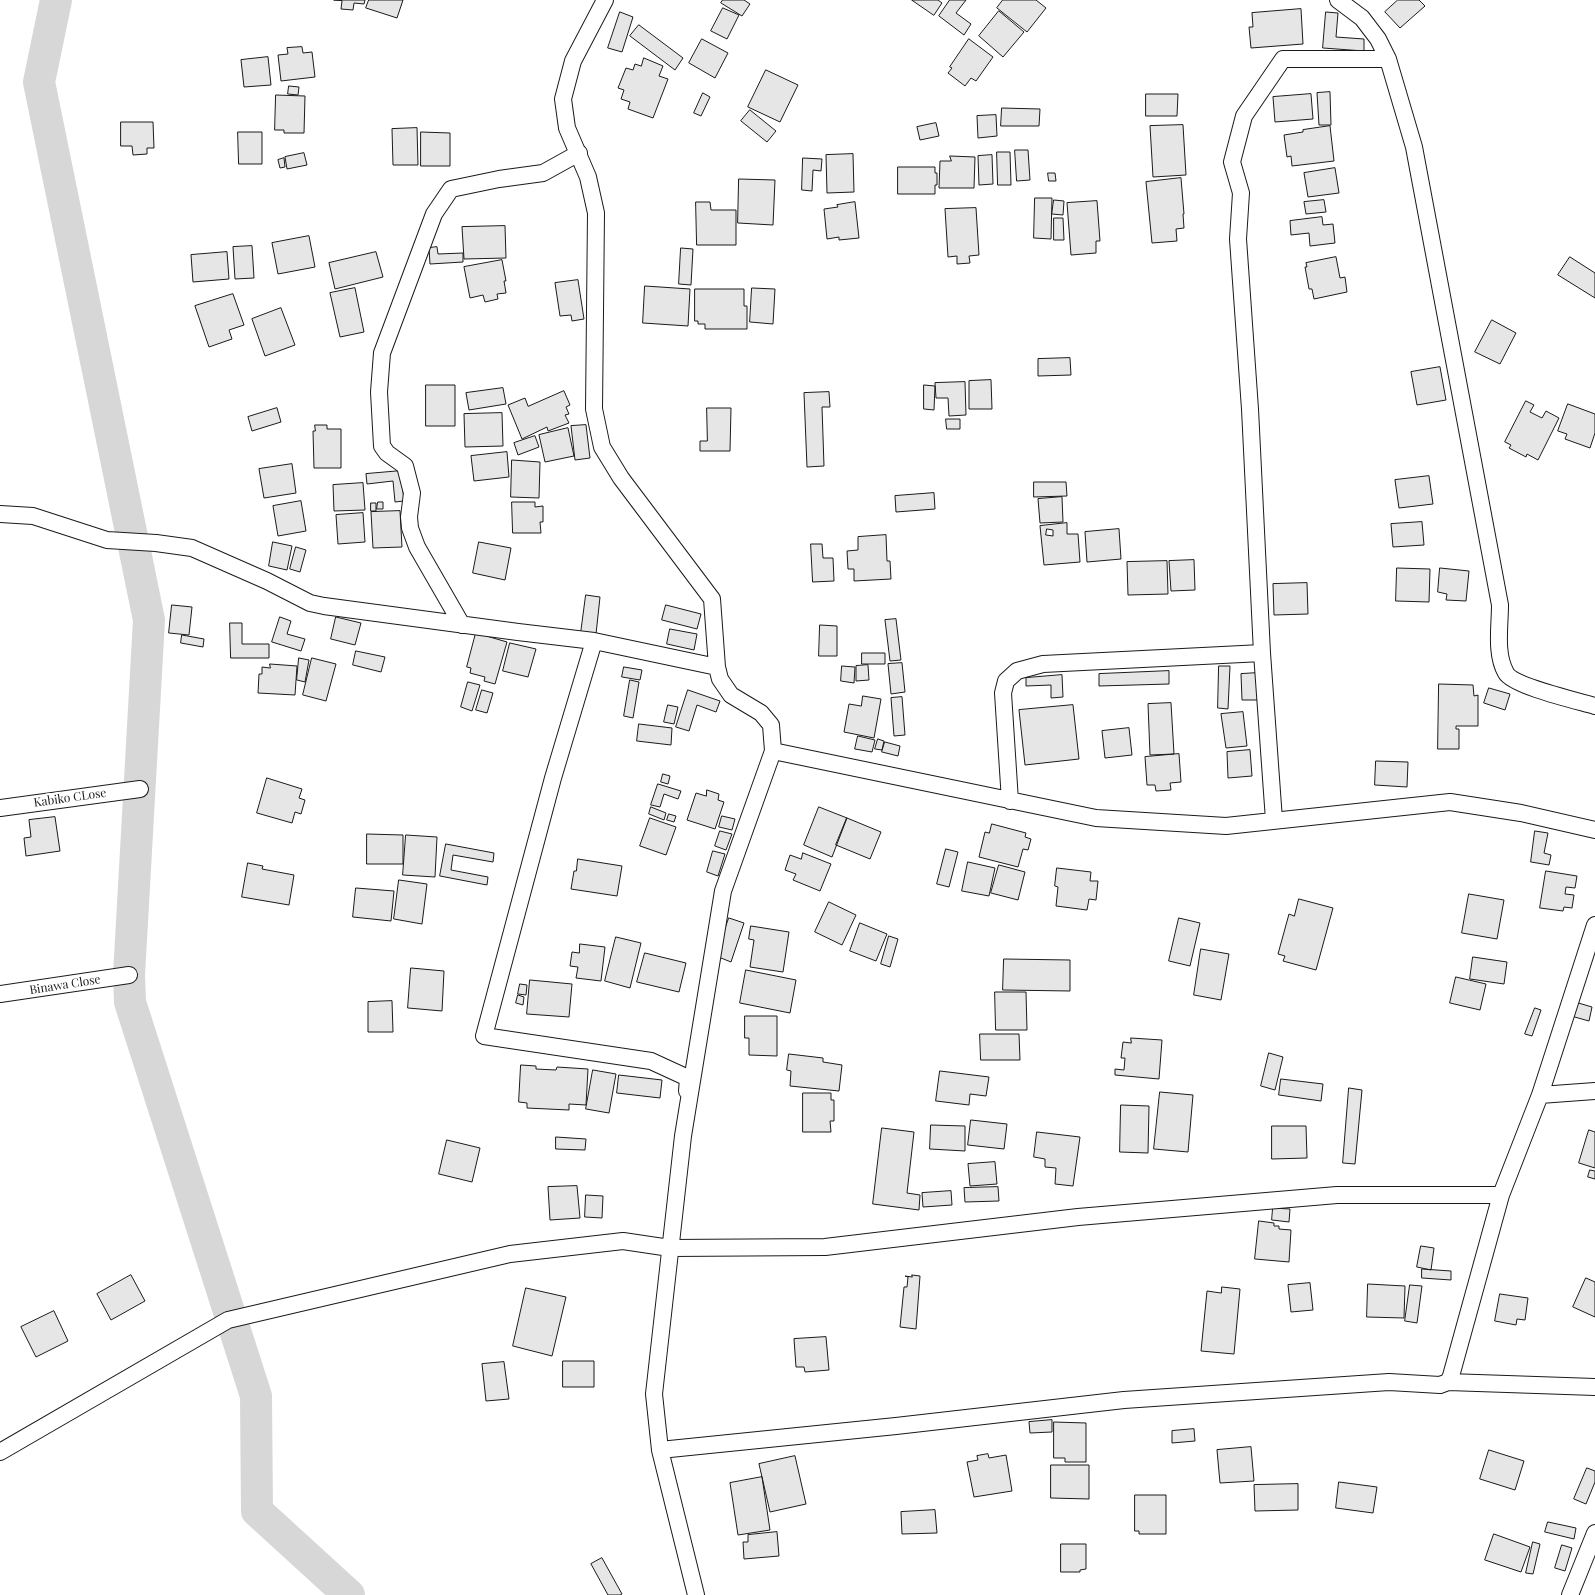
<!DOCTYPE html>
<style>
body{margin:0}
canvas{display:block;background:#fff}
</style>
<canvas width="1595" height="1595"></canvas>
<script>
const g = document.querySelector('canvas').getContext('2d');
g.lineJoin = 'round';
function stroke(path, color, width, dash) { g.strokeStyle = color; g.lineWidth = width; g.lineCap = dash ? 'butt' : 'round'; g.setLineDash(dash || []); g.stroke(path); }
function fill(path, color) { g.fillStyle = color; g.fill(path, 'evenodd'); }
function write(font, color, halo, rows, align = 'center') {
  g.font = font + ' "Playfair Display",serif'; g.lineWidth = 4; g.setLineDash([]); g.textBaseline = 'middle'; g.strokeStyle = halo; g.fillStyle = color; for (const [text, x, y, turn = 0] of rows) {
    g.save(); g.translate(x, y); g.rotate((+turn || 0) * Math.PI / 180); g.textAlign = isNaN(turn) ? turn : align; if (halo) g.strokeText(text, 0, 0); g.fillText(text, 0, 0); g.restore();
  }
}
stroke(new Path2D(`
 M56 0 39 82 149 620 129 975 130 1002 256 1396 257 1511 349 1595`), '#d7d7d7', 32);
const building = new Path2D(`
 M334 0H365L364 4 354 3 353 10 341 9 342 1Z
 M369 0H403L397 18 366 8Z
 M723 0H744L750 4 742 16 721 3Z
 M912 0H938L942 3 934 15Z
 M950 0H966L956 13 971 24 964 35 939 16Z
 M1003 0H1036L1046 8 1027 32 997 8Z
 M1398 0H1419L1425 6 1400 28 1385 12Z
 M723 8 739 15 727 39 711 31Z
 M1301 9 1303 44 1251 48 1249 27H1253L1252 13Z
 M999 11 1024 32 1003 57 979 36Z
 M620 12 633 17 622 52 608 48Z
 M1326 12 1338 13 1336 37 1364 39V51L1323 48Z
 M639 25 683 58 675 70 630 36Z
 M702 39 728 53 715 78 689 63Z
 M969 39 993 57 976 81 971 78 965 86 948 73 952 68 950 67Z
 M302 47 303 53 312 52 315 77 281 81 278 55 288 54 287 48Z
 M268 57 271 85 244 87 241 60Z
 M644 58 663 66 659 76 668 79 653 118 628 109 630 102 621 99 624 90 618 88 626 68 633 70 635 64 641 66Z
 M766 70 798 85 780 122 748 107Z
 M289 86 299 87 298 95 288 94Z
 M1330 92 1331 125H1319L1317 93Z
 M703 93 710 97 701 116 694 113Z
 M1146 94H1178L1177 116H1146Z
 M1311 94 1313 119 1275 122 1273 97Z
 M276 95 305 96 304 133H284V130H275Z
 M1002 108 1040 109 1039 126H1001Z
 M750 110 776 131 767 142 741 121Z
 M996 115 997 136 978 138 977 116Z
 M121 122H153L154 148H147V154L133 155 132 146H121Z
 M936 123 939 136 920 140 917 127Z
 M1183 125 1186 175 1153 177 1150 126Z
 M1330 126 1334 161 1292 166 1291 156 1287 157 1284 135 1303 132V130Z
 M417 128 418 165H393L392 129Z
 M238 132H262V164H239Z
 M421 132 450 133V166H421Z
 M1015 150H1028L1030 180 1017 181Z
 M997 152H1010L1011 185H998Z
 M304 153 307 165 287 169 285 157Z
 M853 154 854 192 827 193 826 155Z
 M992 155 993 184 979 185 978 156Z
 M950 156 975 157 974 188H939L940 161H951Z
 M284 158 285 167 280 168 278 160Z
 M803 158 822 159 821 171 813 170 812 191 802 190Z
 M898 167H935V173H937V185H935V194H898Z
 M1335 168 1339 193 1308 197 1304 173Z
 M1048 173H1055L1056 181H1049Z
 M1181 178 1184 214H1183L1184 228 1176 229 1177 241 1152 243 1146 182Z
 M739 179 775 180 773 225 738 223Z
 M1035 198H1052L1051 239 1034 238Z
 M1054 200 1064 201 1063 215 1052 214Z
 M1324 200 1326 212 1306 214 1304 202Z
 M1097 201 1100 241H1096V253L1071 255 1067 203Z
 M696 202H710L711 210H736V245H697Z
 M855 202 859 238 839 240V237L827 239 824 209 838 207 837 205Z
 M976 208 979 255 969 256 970 263 957 264V256L948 257 945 209Z
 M1322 217 1323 225 1333 224 1335 243 1310 246 1309 233 1291 235 1290 221Z
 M1054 218H1063L1064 240H1054Z
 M505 226 506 258 464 259 462 227Z
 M309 236 315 267 278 274 272 243Z
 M252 246 254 278 235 279 233 247Z
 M437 247 438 254 463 253V262L430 264 429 248Z
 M681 248 693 249 691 285 679 284Z
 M227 252 229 279 193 282 191 255Z
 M376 252 383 277 335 289 329 263Z
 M1336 257 1340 278 1345 277 1347 292 1314 299 1312 289H1309L1305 267H1307L1306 263Z
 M1570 257 1595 273V298L1558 275Z
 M502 260 506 281H504L506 293 497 294 498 299 485 302 483 295 470 298 464 267Z
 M578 280 584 319 572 321 571 315 560 316 555 283Z
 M645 286 690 289 688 326 643 323Z
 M355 288 364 332 340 337 330 293Z
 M752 288 775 289 773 324 750 322Z
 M695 289H744V306H747V329H705V324H698V321H695Z
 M233 294 244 325 229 330 232 339 209 347 195 306Z
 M281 308 295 345 265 356 252 319Z
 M1492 320 1516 333 1500 364 1475 352Z
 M1070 358 1071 375 1038 376V359Z
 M1440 367 1446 400 1417 405 1411 372Z
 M991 380 992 409H969V381Z
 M965 382 966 415 949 416 948 398H936L935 383Z
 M426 385H455V426H426Z
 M924 385 935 386 934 410 924 409Z
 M503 388 506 404 469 410 466 393Z
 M564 391 570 405 566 407 569 414 565 415 569 423 548 431 547 427 522 439 508 405 525 398 528 406Z
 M829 392 830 407H822L824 466 807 467 804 393Z
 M1526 401 1534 405 1530 412 1542 418 1546 411 1559 418 1538 460 1527 454 1526 457 1509 448 1511 445 1505 442Z
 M1568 404 1595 414V433L1590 448 1565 439 1567 434 1558 431Z
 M277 408 281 422 252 431 248 417Z
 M707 408H731L730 451H700V441H707Z
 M502 413 503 446 465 447 464 414Z
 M946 419H960V429H947Z
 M315 425H327V429H341V468H314L313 431H315Z
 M586 425 590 458 575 460 571 426Z
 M568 428 574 456 545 462 539 435Z
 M535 436 539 447 518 455 514 443Z
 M507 452 509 477 474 481 471 456Z
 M512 460 540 462 539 498 511 497Z
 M292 464 296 493 264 498 259 469Z
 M401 471 404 501 395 502 393 481 367 484 366 474Z
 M1429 476 1433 504 1399 508 1395 480Z
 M1034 482H1066L1067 496 1034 497Z
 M363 483 365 510 334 511 333 485Z
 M934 493 935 509 896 512 895 496Z
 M1062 497 1063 522 1040 523 1038 499Z
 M301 501 306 531 278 536 273 506Z
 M378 502H383V509H377Z
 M512 502H535V507L543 506V522H540L541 533H513Z
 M371 503H376V511H371Z
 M400 511 402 547 373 548 371 512Z
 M363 513 365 542 338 544 336 515Z
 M1422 522 1424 545 1393 547 1391 524Z
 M1067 523V534H1078L1080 562 1044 565 1040 526ZM1047 529 1053 530V536L1046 535Z
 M1119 529 1121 559 1087 562 1085 532Z
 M886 535 887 561H890L891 579 854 581V569H848L847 551 858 550V537Z
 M273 542 292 546 287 570 269 566Z
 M479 542 511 548 505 580 473 573Z
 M811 544H822L823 558H833L834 581 813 582Z
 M296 547 306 550 300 572 290 569Z
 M1194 560 1195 590 1171 591 1169 561Z
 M1167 561 1168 594 1128 595 1127 562Z
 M1397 568 1430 569 1429 602 1396 601Z
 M1440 568 1469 571 1466 601 1446 600 1447 594 1438 592Z
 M1307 583 1308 614 1274 615 1273 584Z
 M586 595 600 597 596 634 581 633Z
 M172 605 192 607 189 635 169 633Z
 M666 605 701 614 697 629 662 620Z
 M280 617 291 621 287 634 305 639 301 651 272 642Z
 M336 617 361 623 355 645 331 639Z
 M896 619 901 660 890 661 885 620Z
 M230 623H242V644H269V658H231Z
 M820 625 837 626V656H819Z
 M670 629 697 634 694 650 667 644Z
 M476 633 507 642 495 684 484 681 485 677 470 673 471 668 467 667Z
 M182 635 204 639 203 647 181 643Z
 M510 643 536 649 528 677 503 671Z
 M356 651 385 657 381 672 353 665Z
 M862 653H885V664H862Z
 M299 658 309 660 305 682 297 680Z
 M312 658 336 664 326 701 303 695Z
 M902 663 905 692 891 694 888 664Z
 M270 664 297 666 295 695 258 693 259 674H262V667L270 668Z
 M868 665 869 680 856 681V666Z
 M842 666 855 667 854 683 841 681Z
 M1219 666H1230L1228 709 1218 708Z
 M624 667 642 670 640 680 622 677Z
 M1169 671V684L1099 686V674Z
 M1258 673V700H1242L1241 674Z
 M1062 675 1063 697 1051 698V685L1026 686V678Z
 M630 680 639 682 633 718 624 716Z
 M468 682 480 685 472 711 461 707Z
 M1439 684 1473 685 1474 696 1478 695V726H1456V729H1459V749H1438Z
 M1489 688 1510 694 1505 710 1484 703Z
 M482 690 493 693 487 713 476 710Z
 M688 690 720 701 716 712 697 705 689 731 676 727Z
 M863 696 881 699 874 738 844 732 849 704 861 706Z
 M902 697 905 735 894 736 891 698Z
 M1171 703 1174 754 1150 755 1148 704Z
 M668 705 678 707 674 724 664 722Z
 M1073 705 1079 759 1025 765 1019 710Z
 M1243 712 1247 746 1226 748 1221 714Z
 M639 724 672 728 671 745 637 741Z
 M1129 728 1132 755 1105 758 1102 731Z
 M858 736 875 740 872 752 855 749Z
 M878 739 884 741 882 750 875 749Z
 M885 742 900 746 898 756 882 752Z
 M1250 750 1252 776 1228 778 1227 752Z
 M1179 754 1181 782 1170 783 1171 790 1156 791 1155 785H1147L1145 757Z
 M1376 761 1408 762 1407 787 1375 785Z
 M663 774 670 776 668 784 661 782Z
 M267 778 302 789 299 798 305 800 301 814 295 812 292 823 257 813Z
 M658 784 681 791 678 799 664 794 660 807 651 805Z
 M707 790 719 794 718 800 724 802 715 829 687 820 696 793 706 796Z
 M651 807 666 813 664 820 649 814Z
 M819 807 847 818 832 857 804 845Z
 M669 814 676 816 674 822 667 820Z
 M722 816 735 819 732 830 719 827Z
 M55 817 60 851 26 856 24 838 31 837 29 820Z
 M650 818 676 827 666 855 640 846Z
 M847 818 881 832 870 859 836 845Z
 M992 824 1026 833 1025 837 1031 839 1028 850 1023 849 1018 867 979 857 985 832 989 833Z
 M720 831 732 834 726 850 715 846Z
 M1535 831 1548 833 1544 853 1551 855 1549 865 1531 862Z
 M367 834 403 835V864H367Z
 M406 835 437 837 435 877 403 875Z
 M446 844 494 853 493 862 453 855 451 870 488 877 487 885 440 876Z
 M946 849 958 852 949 887 937 884Z
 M713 851 725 854 718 876 707 872Z
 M803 853 831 864 820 891 793 880 796 874 785 870 790 855 801 859Z
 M578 859 622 866 617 896 571 889 574 871H576Z
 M968 862 995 868 989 896 962 891Z
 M248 863 263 866 262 869 294 875 289 905 242 897Z
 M999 865 1025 872 1018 900 991 893Z
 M1057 868 1091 872 1090 881H1098L1096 900 1089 899 1087 910 1056 906 1058 887 1055 886Z
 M1546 871 1577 876 1575 888 1566 887 1565 894 1574 895 1572 908 1564 907 1563 911 1540 908Z
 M399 880 427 884 422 924 394 919Z
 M356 888 394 891 391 921 353 917Z
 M1469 894 1504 900 1497 939 1462 933Z
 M1299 899 1333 908 1316 970 1283 961 1285 956 1278 954 1289 914 1294 916Z
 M829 902 856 915 842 945 815 932Z
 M729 918 744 923 731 962 716 956Z
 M1179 918 1200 923 1190 966 1169 961Z
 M860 923 887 934 876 961 850 951Z
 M751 926 789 932 783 972 750 967 754 940 749 939Z
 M889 936 898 939 890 967 881 964Z
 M616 937 641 943 630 988 605 981Z
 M580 944 605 947 601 981 576 978 578 967 570 966 572 952 579 953Z
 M1201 949 1229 954 1221 1000 1194 995Z
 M645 953 686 963 679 992 637 982Z
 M1473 957 1507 962 1504 984 1470 979Z
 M1004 959 1070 960V991L1003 990Z
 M411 968 444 971 442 1011 408 1008Z
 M746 970 796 980 790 1013 740 1003Z
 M1456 977 1486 984 1480 1010 1450 1003Z
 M530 980 572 984 569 1017 527 1014Z
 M520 984 527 985 526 995 518 994Z
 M995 992H1026L1027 1030H996Z
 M518 995 524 997 523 1005 516 1003Z
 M392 1001 393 1032H368V1002Z
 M1575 1002 1592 1007 1589 1021 1571 1016Z
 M1535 1008 1541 1010 1532 1036 1525 1034Z
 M745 1016H777V1056L749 1055V1038H745Z
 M980 1034H1019L1020 1060H981Z
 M1131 1038 1162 1040 1159 1079 1115 1075V1069L1124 1070 1125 1058H1121L1123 1042 1131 1043Z
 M1269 1053 1283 1057 1275 1090 1261 1086Z
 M789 1054 823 1058V1062L842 1065 839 1091 790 1086 791 1071 787 1070Z
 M521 1065 536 1066V1069L556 1070 557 1067 588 1069 586 1105 569 1104V1110L527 1108V1103L519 1102Z
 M593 1070 616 1074 609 1113 586 1109Z
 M940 1071 989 1077 986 1096 970 1094 969 1105 936 1101Z
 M619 1075 662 1080 660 1098 617 1093Z
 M1281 1079 1323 1084 1321 1101 1279 1095Z
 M1349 1088 1362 1090 1355 1164 1343 1163Z
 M1160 1092 1193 1095 1188 1152 1154 1149Z
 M803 1093H831V1100H834V1121H830L831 1132H803Z
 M1121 1105 1149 1106 1148 1153 1120 1152Z
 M971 1120 1007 1124 1004 1149 968 1145Z
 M931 1125 965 1126V1151L930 1149Z
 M1272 1126H1306L1307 1158 1272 1159Z
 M882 1128 914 1132 907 1193 920 1195 919 1210 873 1204Z
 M1589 1130 1595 1132V1168L1579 1163Z
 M1037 1132 1080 1137 1073 1186 1055 1184 1056 1168 1045 1167V1159L1034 1157Z
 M556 1137 586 1139 585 1150 556 1149Z
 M447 1140 480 1148 472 1182 439 1174Z
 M995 1162 997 1184 970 1186 968 1164Z
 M1590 1170 1595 1171V1179L1588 1177Z
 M577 1186 580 1218 550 1220 548 1187Z
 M998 1187 999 1201 965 1202 964 1188Z
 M951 1191 952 1205 923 1207 922 1193Z
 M586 1195 603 1196 602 1218 585 1217Z
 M1273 1208 1290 1209 1289 1222 1272 1220Z
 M1259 1221 1274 1223V1226H1279V1229L1291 1230 1289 1262 1255 1259Z
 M1421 1246 1434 1248 1431 1270 1417 1267Z
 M1422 1269 1451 1271V1280L1422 1278Z
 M131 1275 145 1301 111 1320 97 1294Z
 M912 1275 920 1276 916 1329 900 1327 904 1287H907L908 1277 905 1276 912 1277Z
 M1586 1278 1595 1282V1317L1573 1307Z
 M1310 1283 1313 1310 1291 1312 1288 1285Z
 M1368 1284 1405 1286 1404 1318 1367 1317Z
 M1410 1285 1422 1286 1417 1323 1405 1321Z
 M1222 1287 1240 1289 1234 1354 1201 1351 1207 1291 1221 1293Z
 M526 1288 566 1297 552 1356 513 1346Z
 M1500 1294 1528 1298 1525 1320 1517 1319 1516 1325 1495 1321Z
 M54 1311 68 1341 36 1357 21 1327Z
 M826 1337 829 1370 805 1372 804 1367H796L794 1339Z
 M563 1361H594V1387H563Z
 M504 1362 509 1399 486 1401 482 1364Z
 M1052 1420V1432L1030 1433 1029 1422Z
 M1054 1422 1086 1423V1462H1065V1458H1054Z
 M1194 1429 1195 1441 1172 1443V1431Z
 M1251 1447 1254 1481 1220 1483 1217 1450Z
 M1489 1450 1524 1461 1515 1490 1480 1479Z
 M988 1454 989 1458 1006 1455 1012 1491 974 1497 967 1462 978 1460 977 1456Z
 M795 1456 806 1504 770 1512 759 1464Z
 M1051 1465H1089V1499L1051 1498Z
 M1587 1468 1595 1471V1482L1586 1504 1574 1499Z
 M762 1477 770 1530 738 1535 730 1483Z
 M1339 1482 1377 1487 1373 1513 1336 1508Z
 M1298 1484V1510L1255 1511 1254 1485Z
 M1135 1495H1166V1534H1139V1531H1135Z
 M935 1510 937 1533 902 1534 901 1512Z
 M1548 1522 1576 1528 1574 1539 1545 1532Z
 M777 1532 779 1556 744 1559 743 1542H748V1535Z
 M1494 1534 1530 1547 1521 1572 1485 1560Z
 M1533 1542 1540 1544 1533 1574 1526 1573Z
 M1061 1544H1086V1569L1080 1570V1572H1061Z
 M1562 1545 1572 1548 1565 1571 1555 1568Z
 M602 1558 622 1594 620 1595H608L591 1564Z`);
fill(building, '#e6e6e6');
stroke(building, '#1a1a1a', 1);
const street = new Path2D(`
 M605 0 573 61 563 99 567 128 588 177 596 213 594 409 602 447 621 478 712 599 717 667 720 679 731 695 761 713 771 725 773 751 723 891 683 1136 654 1394 660 1450 696 1595
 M1338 0 1362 18 1378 39 1388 59 1414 147 1500 605C1500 626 1495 654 1506 673 1513 686 1578 701 1595 706
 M0 514 33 516 107 540 156 543 192 548 267 581 310 603 324 606 518 632 594 641 717 667
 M462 625 417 547 410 528 409 517 412 493 405 466 387 453 382 446 379 392 382 353 434 214 451 189 499 179 543 173 579 153
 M594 641 553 778 484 1036 651 1061 688 1078 687 1091
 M773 751 1096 818 1226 826 1450 802 1521 813 1595 830
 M1010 801 1003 693 1006 681 1017 671 1043 664 1262 653
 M0 808 140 789
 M1274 820 1262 653 1250 409 1238 239 1241 193 1232 162 1244 116 1283 59H1388
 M0 994 129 975
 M1540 1095 1595 1091
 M1448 1382 1451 1376 1501 1195 1540 1095 1595 925
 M660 1450 896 1426 1124 1400 1389 1382 1440 1385 1448 1382 1595 1387
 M0 1452 228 1320 510 1254 623 1241 670 1248 825 1247 1078 1217 1337 1195H1501
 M1570 1595 1595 1533`);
stroke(street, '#1a1a1a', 18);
stroke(street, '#fff', 16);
write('12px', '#1a1a1a', '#fff', [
 ["Kabiko CLose",70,798,-8],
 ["Binawa Close",65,985,-9]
]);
</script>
